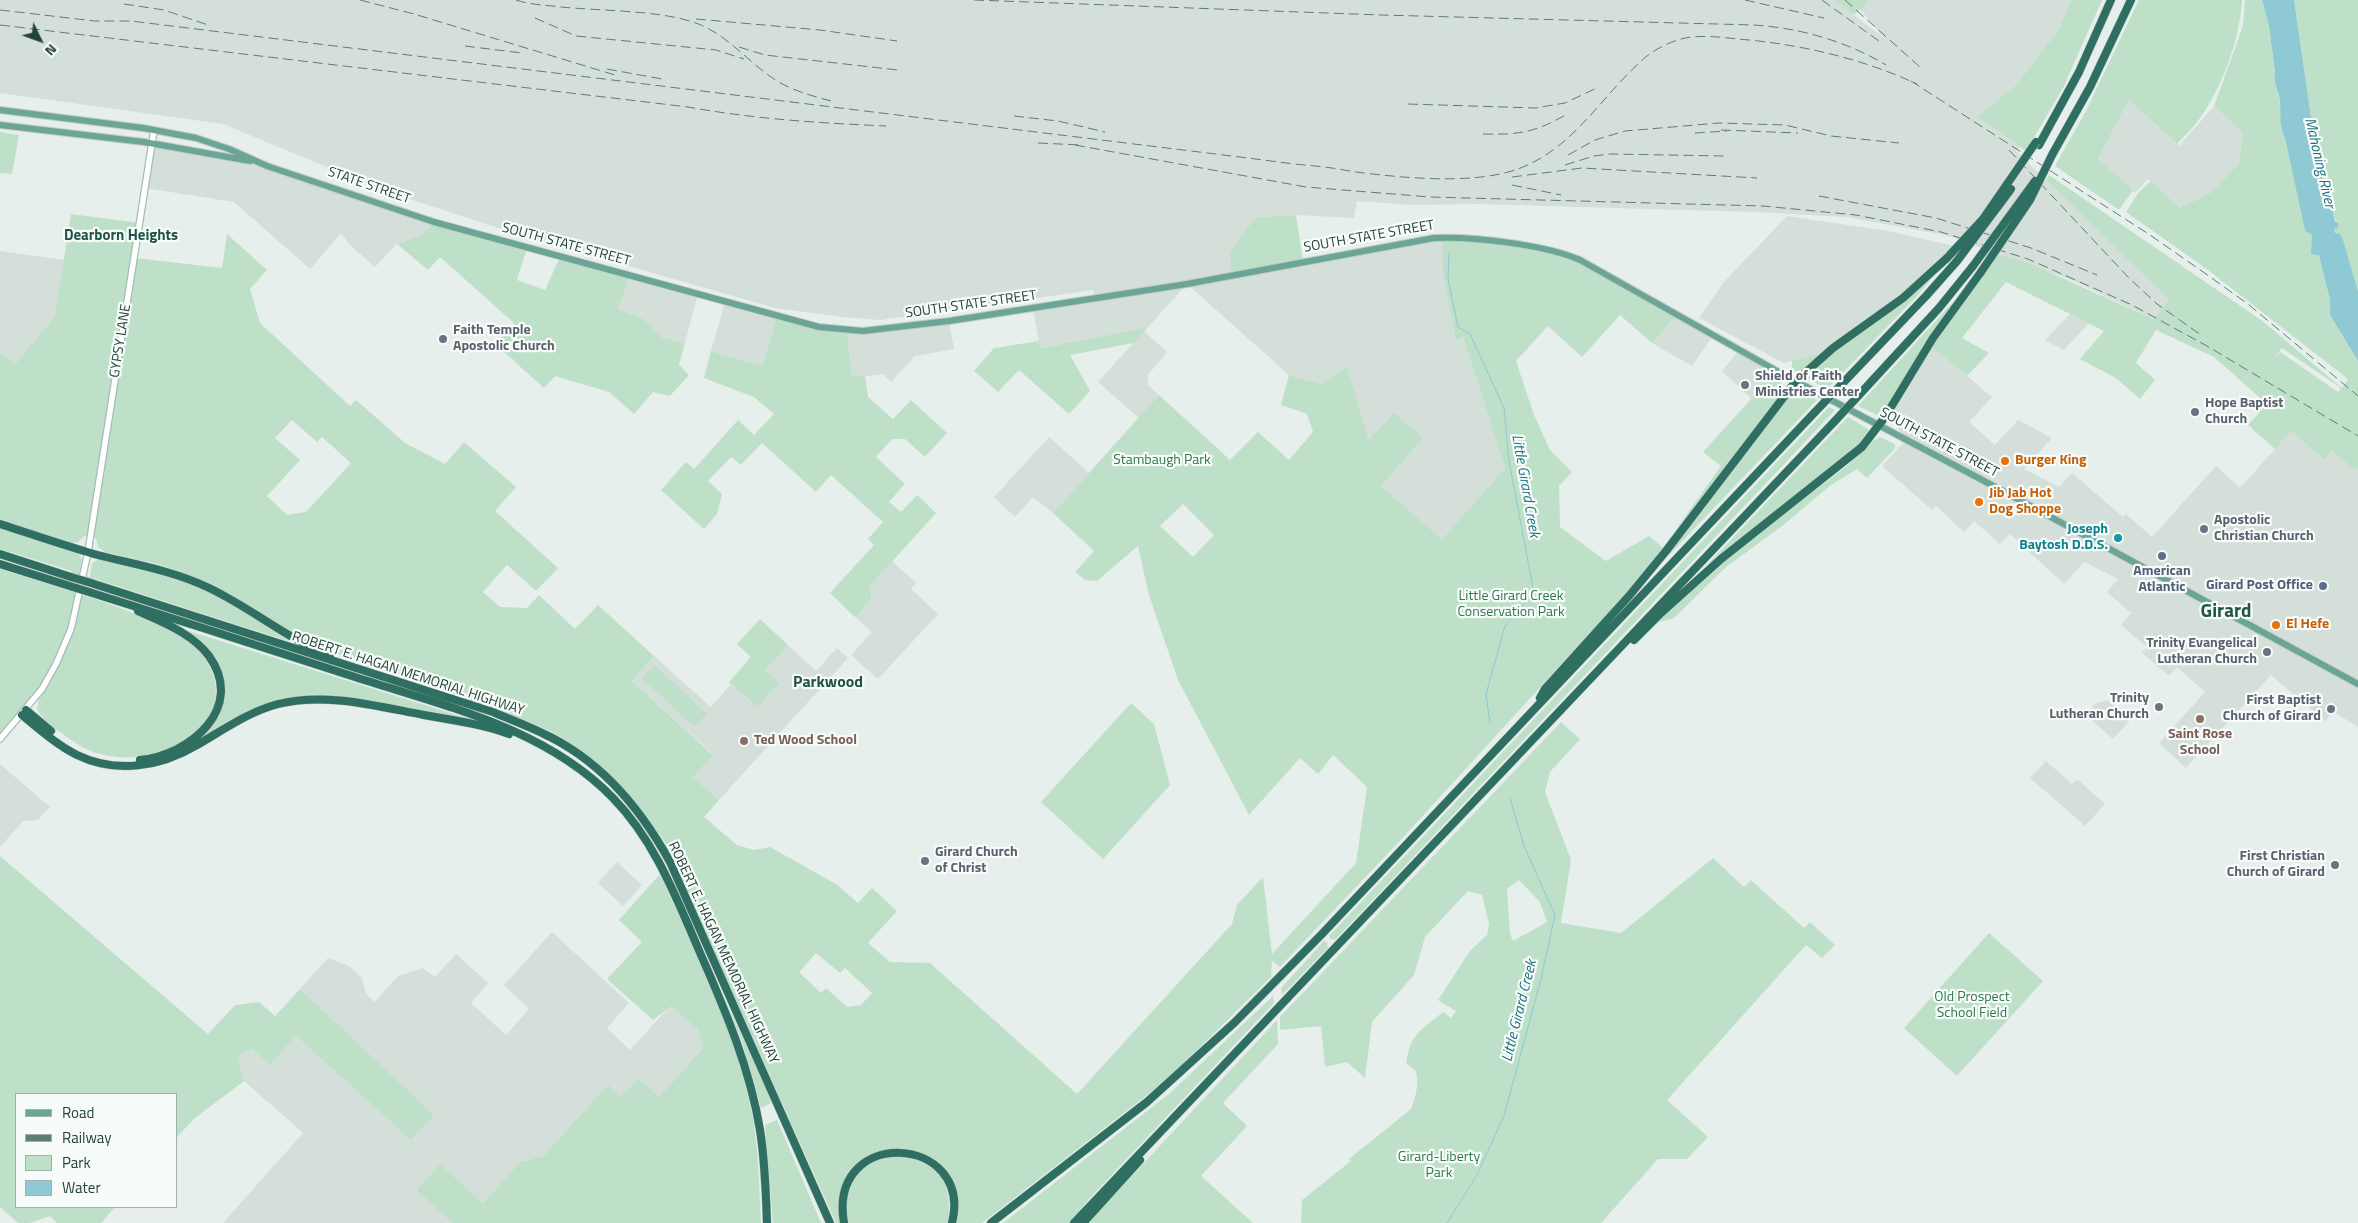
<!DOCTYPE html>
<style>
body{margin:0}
#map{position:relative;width:2358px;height:1223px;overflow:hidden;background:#e6efeb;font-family:"Titillium Web",sans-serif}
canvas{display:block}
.legend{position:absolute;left:15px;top:1093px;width:162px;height:115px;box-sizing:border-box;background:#f7fbf9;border:1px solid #a3b1ad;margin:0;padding:6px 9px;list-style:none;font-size:15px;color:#24423a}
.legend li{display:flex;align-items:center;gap:10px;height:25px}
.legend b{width:25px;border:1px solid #a3b1ad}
.north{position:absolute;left:15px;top:15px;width:50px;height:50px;-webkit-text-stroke:4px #f7fbf9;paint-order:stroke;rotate:132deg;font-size:14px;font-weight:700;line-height:20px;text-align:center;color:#24423a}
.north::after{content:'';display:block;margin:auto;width:18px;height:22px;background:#24423a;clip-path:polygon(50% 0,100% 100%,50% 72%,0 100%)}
</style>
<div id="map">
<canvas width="2358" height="1223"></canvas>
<ul class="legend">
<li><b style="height:6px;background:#6aa596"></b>Road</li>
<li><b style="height:6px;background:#5f7d75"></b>Railway</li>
<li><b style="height:14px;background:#bfe0c8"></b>Park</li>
<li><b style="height:14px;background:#8ec9d4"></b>Water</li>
</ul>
<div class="north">N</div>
</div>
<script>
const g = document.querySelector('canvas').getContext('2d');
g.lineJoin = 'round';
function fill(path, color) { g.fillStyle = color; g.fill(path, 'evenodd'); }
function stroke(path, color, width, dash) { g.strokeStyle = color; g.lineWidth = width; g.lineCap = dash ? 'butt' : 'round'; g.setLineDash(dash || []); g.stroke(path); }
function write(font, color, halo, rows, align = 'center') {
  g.font = font + ' "Titillium Web",sans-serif'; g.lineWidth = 4.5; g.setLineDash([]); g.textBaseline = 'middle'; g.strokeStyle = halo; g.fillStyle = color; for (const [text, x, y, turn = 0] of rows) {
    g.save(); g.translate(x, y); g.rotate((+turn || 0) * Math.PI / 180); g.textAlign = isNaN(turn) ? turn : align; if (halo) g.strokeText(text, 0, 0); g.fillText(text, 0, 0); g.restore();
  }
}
fill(new Path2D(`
 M0 0H1834L1884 38 1860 9 1868 2 1866 0H2071L2059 29 2017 84 1978 117 2020 147 2016 151 2169 300 2153 319 2069 279 1945 235 1846 217 1755 212 1475 204 1413 205 1357 201 1354 218 1296 215 1256 217 1232 275 1443 237V273L1456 341 1463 337 1505 468 1442 539 1381 486 1422 438 1369 440 1347 366 1320 384 1289 375 1187 284 1148 327 1040 348 1033 309 1095 299 1093 290 880 320 842 317 775 308 520 235 385 191 223 124 0 93Z
 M2129 100 2179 146 2214 106 2243 133 2239 163 2212 192 2180 208 2148 179 2135 193 2098 159Z
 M152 143 256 162 434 222 422 235 397 244 375 267 350 245 341 233 310 269 234 202 145 188Z
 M1787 216 1889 231 1954 246 1936 265 1896 299 1819 354 1784 363 1699 318 1723 283Z
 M0 251 65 260 55 316 15 364 0 352Z
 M630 276 698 294 685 343 661 337 644 319 618 309Z
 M725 302 777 316 762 366 711 351Z
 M1678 314 1714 334 1692 366 1652 343Z
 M2070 314 2089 323 2064 350 2045 340Z
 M949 321 954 349 915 356 891 382 883 374 852 378 847 331Z
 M1144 331 1167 352 1148 375V385L1159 395 1139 418 1098 382Z
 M1932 347 1992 397 1969 422 1995 445 2018 420 2052 438 2024 469 2059 487 2072 473 2123 517 2126 514 2152 537 2216 466 2240 488 2291 431 2325 460 2332 451 2355 471 2358 468V727L2334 712 2325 721 2271 675 2186 768 2159 743 2205 692 2177 667 2169 676 2142 653 2147 647 2121 625 2131 613 2107 592 2118 579 2084 562 2064 584 2010 534 2000 544 1974 521 1964 532 1936 506 1932 510 1882 466 1905 441 1890 414Z
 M1740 349 1777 371 1752 399 1722 371Z
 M1049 437 1089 473 1053 513 1033 497 1015 517 994 497Z
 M892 561 916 583 911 589 938 614 878 679 851 655 872 632 855 617 872 599 870 586Z
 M788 645 816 671 837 648 848 658 719 800 693 777 713 754 632 681 654 656 711 707 731 684 757 707 765 670Z
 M2107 700 2131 719 2113 739 2086 715 2095 704Z
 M2046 761 2072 784 2077 779 2105 804 2085 826 2030 778Z
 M0 764 50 807 38 820 23 821 0 847Z
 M617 862 642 885 623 906 598 883Z
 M552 932 629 1003 607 1028 630 1050 671 1005 698 1030 703 1048 659 1097 621 1098 608 1086 543 1156 520 1162 483 1203 440 1164 416 1190 452 1223H223L303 1133 244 1081 238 1060 243 1053 252 1049 270 1065 296 1036 411 1140 433 1115 300 989 328 958 349 966 362 978 366 994 375 1002 398 976 423 968 435 977 456 954 488 983 471 1003 506 1035 529 1009 504 985Z`), '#d4dfda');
fill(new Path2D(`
 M1834 0H1866L1868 2 1854 15Z
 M2071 0H2102L2063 88 2026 151 1977 117 2017 84 2059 29Z
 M2139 0H2242V2C2239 41 2223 85 2200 118 2194 127 2184 136 2177 144L2129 100 2098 159 2133 190 2119 210 2055 166 2086 111Z
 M2245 0H2262L2269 26 2275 72C2272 84 2279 92 2280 103 2282 116 2279 126 2285 138L2305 231 2312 235 2319 254 2330 300V315L2358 361V468L2355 471 2332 451 2325 460 2291 431 2275 449 2248 425 2267 404 2214 357 2156 330 2136 363 2155 380 2140 399 2116 378 2080 359 2104 331 2006 282 1962 338 1989 353 1967 376 1932 347 1997 254 2031 264 2153 319 2169 300 2046 180 2049 175 2261 320 2342 388 2348 379 2208 270 2126 212 2139 192 2151 181 2180 208 2212 192 2239 163 2243 133 2214 106 2243 26ZM2282 348 2341 388 2338 392 2280 352 2274 359Z
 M2294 0H2358V291L2343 240 2335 233 2334 229 2338 226 2329 201 2311 117Z
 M0 132 19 135 12 174 0 173Z
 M71 214 140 223 135 258 222 268 227 234 267 270 250 289 260 323 350 406 356 400 405 443 445 464 464 442 516 487 495 511 558 568 536 591 507 565 483 592 500 607 527 608 539 595 575 629 598 605 654 656 632 681 713 755 693 777 719 800 704 817 737 845 754 850 770 847 836 884 858 903 872 888 897 911 868 943 890 962 930 963 1077 1094 1232 924 1237 905 1263 877 1272 954 1356 863 1367 787 1333 755 1318 774 1300 758 1249 815 1178 680 1149 595 1138 546 1097 581 1085 580 1075 572 1094 551 1053 513 1159 395 1230 460 1258 432 1289 460 1313 432 1307 414 1281 405 1289 375 1320 384 1347 366 1369 440 1394 413 1423 438 1381 486 1442 539 1505 468 1463 337 1456 341 1443 273V237L1468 238 1566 255 1678 314 1652 343 1620 315 1582 357 1548 326 1516 361 1534 415 1550 450 1572 472 1559 486 1560 527 1606 561 1649 536 1663 548 1721 466 1703 452 1772 376 1781 382 1783 393 1655 559 1620 600 1397 844 1295 951 1280 967 1272 961 1271 977 1183 1064 1151 1092 982 1223H956C972 1129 829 1121 842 1223H836L665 843C633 794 590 746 534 724 505 712 474 702 444 691L430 684 326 650 289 633 197 578 161 565 105 552 98 547 96 538 84 536 78 542 70 543 0 521V352L15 364 55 316ZM292 420 317 442 322 437 351 463 306 512 287 515 267 496 300 460 275 438ZM1183 504 1214 535 1193 557 1160 526ZM816 953 840 973 845 968 872 993 861 1005 847 1007 826 988 821 993 799 972Z
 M1296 215 1303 261 1232 275 1230 252 1256 217Z
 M434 222 527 248 517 280 545 290 560 257 630 276 618 309 644 319 661 337 685 343 679 365 689 375 670 396 653 392 634 414 609 392 555 376 544 388 495 344 514 323 440 257 428 270 397 244 422 235Z
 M1937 272 1918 295 1827 389 1807 378V373L1826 356Z
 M1953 302 1954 303 1881 417 1858 406Z
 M777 316 847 331 852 377 865 376 868 397 893 419 911 400 947 433 925 457 905 439H892L876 457 905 484 889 502 901 512 917 495 936 513 870 586 872 599 855 617 830 593 874 545 868 539 883 522 831 475 816 492 762 443 741 465 731 457 708 481 722 494 717 514 704 529 661 490 686 462 694 469 738 420 754 435 774 414 754 397 704 378 711 351 762 366Z
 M1148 327 1134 343 1070 355 1090 391 1069 414 1019 370 998 392 974 371 994 348 1039 341 1041 348Z
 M1828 347C1819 355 1805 375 1792 371V361L1819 354Z
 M1797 390 1817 400 1650 575 1792 392Z
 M1829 407 1835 410 1335 940 1330 939 1329 936Z
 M1848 417 1869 430 1868 435 1860 446 1707 567 1706 566Z
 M1880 437 1895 444V448L1867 478 1857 469 1831 485 1782 526 1726 567 1674 618 1656 623C1710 564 1780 518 1843 469 1855 461 1868 442 1880 437Z
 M0 526 77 551 82 559 79 574 90 577 92 563 99 559C144 569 189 579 230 602 250 613 268 627 288 639V641L92 578 91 583 71 577 72 571 0 549Z
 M0 569C49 585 100 598 147 619 160 625 175 631 187 640 220 664 228 708 194 736 171 756 129 762 101 754 89 752 77 744 67 737 57 730 42 720 37 709L40 695 0 739Z
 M760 619 788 645 765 670 779 683 757 707 729 682 751 657 737 644Z
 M179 628 476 721 355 700 285 701 204 738 202 737C224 712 219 696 217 666Z
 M655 665 707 714 694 727 642 678Z
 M1131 703 1154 724 1170 785 1103 859 1041 802Z
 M1561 722 1580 739 1550 772 1545 792 1571 860 1561 923 1621 933 1713 858 1744 887 1751 880 1804 928 1810 922 1835 945 1822 958 1806 945 1667 1100 1708 1137 1687 1159H1658L1601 1223H1301L1302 1200 1351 1161 1349 1159 1411 1109C1416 1097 1419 1083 1416 1071L1406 1063C1411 1032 1421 1031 1443 1012L1451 1018 1456 1011 1438 1000 1470 951 1487 935 1489 924 1482 895 1468 891 1425 937 1414 975 1372 1022 1365 1078 1347 1062 1325 1067 1321 1026 1280 1030V1017ZM1519 880 1540 902 1547 922 1513 941 1510 934 1507 889Z
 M0 856 208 1034 235 1005 259 1002 275 1016 300 989 434 1115 411 1140 296 1036 270 1065 252 1049 243 1053 238 1060 244 1081 195 1118 176 1138V1094H16V1207H115L101 1223H57L50 1216 30 1223H18L0 1207Z
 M660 874C694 951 736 1030 752 1114 759 1150 759 1186 761 1223H452L416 1190 440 1164 483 1203 520 1162 543 1156 608 1085 621 1097 638 1079 659 1097 703 1048 698 1030 671 1006 653 1020 607 979 642 942 619 920Z
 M1989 933 2043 981 1957 1076 1904 1028Z
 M1324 941 1327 942 1328 948 1282 995 1281 988Z
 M1273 996 1274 1003 1089 1199 1070 1223H1003L1169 1094Z
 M725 1000 767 1090 771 1103 761 1108 742 1042Z
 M1277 1020 1278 1044 1223 1103 1247 1126 1201 1176 1253 1223H1088Z
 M777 1120 821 1223H773L765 1125Z
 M903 1155C945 1168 950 1179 949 1223H847V1194L856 1175 863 1168 880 1158Z`), '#bfe0c8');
fill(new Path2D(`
 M2262 0H2294L2311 117 2335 221 2338 223V228L2334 229 2335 233 2340 234 2343 240 2358 291V361L2330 315V300L2319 255 2311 254 2312 235 2305 231 2285 138C2279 126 2281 116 2280 103 2280 92 2272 84 2275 72L2269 26Z`), '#8ec9d4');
stroke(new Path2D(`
 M1449 253 1448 279 1458 327 1470 334 1504 408 1509 461 1534 593 1505 626 1486 694 1490 723
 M1447 1223 1477 1175 1504 1116 1541 979 1555 915 1524 846 1510 798`), '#8ec9d4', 1);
const secondary = new Path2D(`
 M0 739 42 689 56 664 71 629 88 552 154 130`);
const primary = new Path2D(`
 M0 110 143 128 196 138 229 149 267 166 434 222 819 327 863 331 949 321 1187 284 1434 238C1472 236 1546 245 1580 260L1784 375 2003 491 2358 684
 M0 125 144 142 250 161`);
const highway = new Path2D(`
 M2039 145 2079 72 2111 0
 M2052 155 2090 87 2131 0
 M1841 385 1926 296 1957 261
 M1859 395 1939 308 1973 266
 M0 524C31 534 63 545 94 554 132 564 171 570 207 587 250 607 286 638 330 656
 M0 554 71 577
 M0 564 73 587
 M91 583 493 712C509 719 526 725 542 733 599 759 641 809 670 862L830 1223
 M89 592C178 620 266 648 355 677 445 706 545 728 613 798 656 842 677 900 701 955 726 1012 750 1069 760 1130 765 1161 766 1192 767 1223
 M138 611C162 622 192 633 209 656 246 708 190 755 140 760
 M1634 640 1661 613 1721 559 1862 447 1885 417 1933 338 1981 272
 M1540 698 1545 689 1629 596 1666 551 1796 381 1833 348 1903 298 1947 258
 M26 710 51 731
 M22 715C39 729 57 745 77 755 116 774 160 767 197 745 223 730 248 712 278 704 326 692 376 706 424 715 452 720 482 724 509 734
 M844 1223C827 1125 974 1134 952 1223
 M991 1223 1147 1102 1234 1023 1321 935 1815 412
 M1074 1223 1834 422
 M1083 1223 1140 1160`);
stroke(secondary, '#a4bbb3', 8);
stroke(primary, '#c2cac8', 8);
stroke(highway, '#c2cac8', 9);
stroke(secondary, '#fff', 5.5);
stroke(primary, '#6aa596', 6);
stroke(highway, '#2f6f62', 8);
stroke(new Path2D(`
 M360 0 414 14 615 75
 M516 0C530 5 546 5 561 7 601 11 656 10 693 22 727 33 748 63 777 81 794 91 812 96 831 101
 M974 0 1381 15 1754 25C1800 28 1846 41 1886 65
 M1745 0 1824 18
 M1822 0 1883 44
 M1845 0 1921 68
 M124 4 164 10 211 26
 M0 10 95 21H131L1240 157C1265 160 1290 164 1315 166 1329 167 1343 170 1356 172 1403 178 1474 185 1518 169 1572 149 1598 101 1639 63 1651 51 1668 42 1685 38 1702 35 1720 37 1738 39 1799 44 1861 58 1917 84
 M535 18 576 36 716 50 744 59
 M696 19 820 30 897 41
 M0 25 688 107C754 119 819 123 886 126
 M465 46 522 53
 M739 47 765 55 898 70
 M607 69 662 79
 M1911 81 2150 235 2206 274 2248 304 2358 396
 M1408 104 1535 108 1565 103 1599 87
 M1014 116 1058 121 1105 132
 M1721 130 1798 133
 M1695 133 1727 131
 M1483 134C1521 135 1536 132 1569 113
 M1038 143 1081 145
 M1075 145 1306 187 1430 197 1763 206 1856 215 1941 232 2028 259 2132 305 2207 346 2358 436
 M2009 150 2128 277 2157 304 2201 335
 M1568 155 1595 140 1625 131 1719 123 1785 125 1831 136 1899 143
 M1565 165 1594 156 1610 154 1726 156
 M1512 177 1582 168 1757 178
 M1512 185 1561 195
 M1819 196 1936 218 2031 248 2097 275`), '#5f7d75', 1, [10, 5]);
const highwayBridge = new Path2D(`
 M1947 258 1983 219 2036 142
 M1957 261 2011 189
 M1973 266 2035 181
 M1981 272 2030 200 2052 155
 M1815 412 1841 385
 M1834 422 1859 395
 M71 577 91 583
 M73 587 89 592`);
stroke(highwayBridge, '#c2cac8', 9, []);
stroke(highwayBridge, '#2f6f62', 8);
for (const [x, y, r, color] of [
 [443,339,5,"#6b7280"],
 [1745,385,5,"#6b7280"],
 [2195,412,5,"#6b7280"],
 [2005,461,5,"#e8710a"],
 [1979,502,5,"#e8710a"],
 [2204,529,5,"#6b7280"],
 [2118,538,5,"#0f9aa8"],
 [2162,556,5,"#5c6f8a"],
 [2323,586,5,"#5c6f8a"],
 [2276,625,5,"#e8710a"],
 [2267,652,5,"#6b7280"],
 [2159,707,5,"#6b7280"],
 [2331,709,5,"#6b7280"],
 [2200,719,5,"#8d6e63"],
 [744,741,5,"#8d6e63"],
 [925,861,5,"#6b7280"],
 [2335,865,5,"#6b7280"]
]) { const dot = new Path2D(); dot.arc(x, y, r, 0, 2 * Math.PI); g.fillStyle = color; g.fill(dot); stroke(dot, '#f7fbf9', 2); }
write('14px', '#24423a', '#f7fbf9', [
 ["STATE STREET",369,186,19],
 ["SOUTH STATE STREET",1369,237,-10],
 ["SOUTH STATE STREET",566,245,15],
 ["SOUTH STATE STREET",971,305,-8],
 ["GYPSY LANE",121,341,-81],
 ["SOUTH STATE STREET",1939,443,28],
 ["ROBERT E. HAGAN MEMORIAL HIGHWAY",408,674,18],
 ["ROBERT E. HAGAN MEMORIAL HIGHWAY",723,953,65]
]);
write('bold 14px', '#5b616d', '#f7fbf9', [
 ["Faith Temple",453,331],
 ["Apostolic Church",453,347],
 ["Shield of Faith",1755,377],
 ["Ministries Center",1755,393],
 ["Hope Baptist",2205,404],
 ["Church",2205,420],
 ["Apostolic",2214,521],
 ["Christian Church",2214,537],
 ["Trinity Evangelical",2257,644,"right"],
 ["Lutheran Church",2257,660,"right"],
 ["Trinity",2149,699,"right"],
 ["Lutheran Church",2149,715,"right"],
 ["First Baptist",2321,701,"right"],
 ["Church of Girard",2321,717,"right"],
 ["Girard Church",935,853],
 ["of Christ",935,869],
 ["First Christian",2325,857,"right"],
 ["Church of Girard",2325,873,"right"]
], 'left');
write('14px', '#2d7a4b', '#f7fbf9', [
 ["Stambaugh Park",1162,461],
 ["Little Girard Creek",1511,597],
 ["Conservation Park",1511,613],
 ["Old Prospect",1972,998],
 ["School Field",1972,1014],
 ["Girard-Liberty",1439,1158],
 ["Park",1439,1174]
]);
write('bold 14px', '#c56008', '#f7fbf9', [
 ["Burger King",2015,461],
 ["Jib Jab Hot",1989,494],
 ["Dog Shoppe",1989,510],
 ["El Hefe",2286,625]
], 'left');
write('bold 14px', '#0d838f', '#f7fbf9', [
 ["Joseph",2108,530],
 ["Baytosh D.D.S.",2108,546]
], 'right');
write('bold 14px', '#4e5e75', '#f7fbf9', [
 ["American",2162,572],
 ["Atlantic",2162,588],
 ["Girard Post Office",2313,586,"right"]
]);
write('bold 14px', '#785e54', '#f7fbf9', [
 ["Saint Rose",2200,735],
 ["School",2200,751],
 ["Ted Wood School",754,741,"left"]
]);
write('italic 15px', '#1c6f80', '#f7fbf9', [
 ["Mahoning River",2319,163,77],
 ["Little Girard Creek",1525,486,80],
 ["Little Girard Creek",1520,1011,-76]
]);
write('bold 15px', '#1f5548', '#f7fbf9', [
 ["Dearborn Heights",121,236]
]);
write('bold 16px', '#1f5548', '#f7fbf9', [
 ["Parkwood",828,683]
]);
write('bold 19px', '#1f5548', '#f7fbf9', [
 ["Girard",2226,612]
]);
</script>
